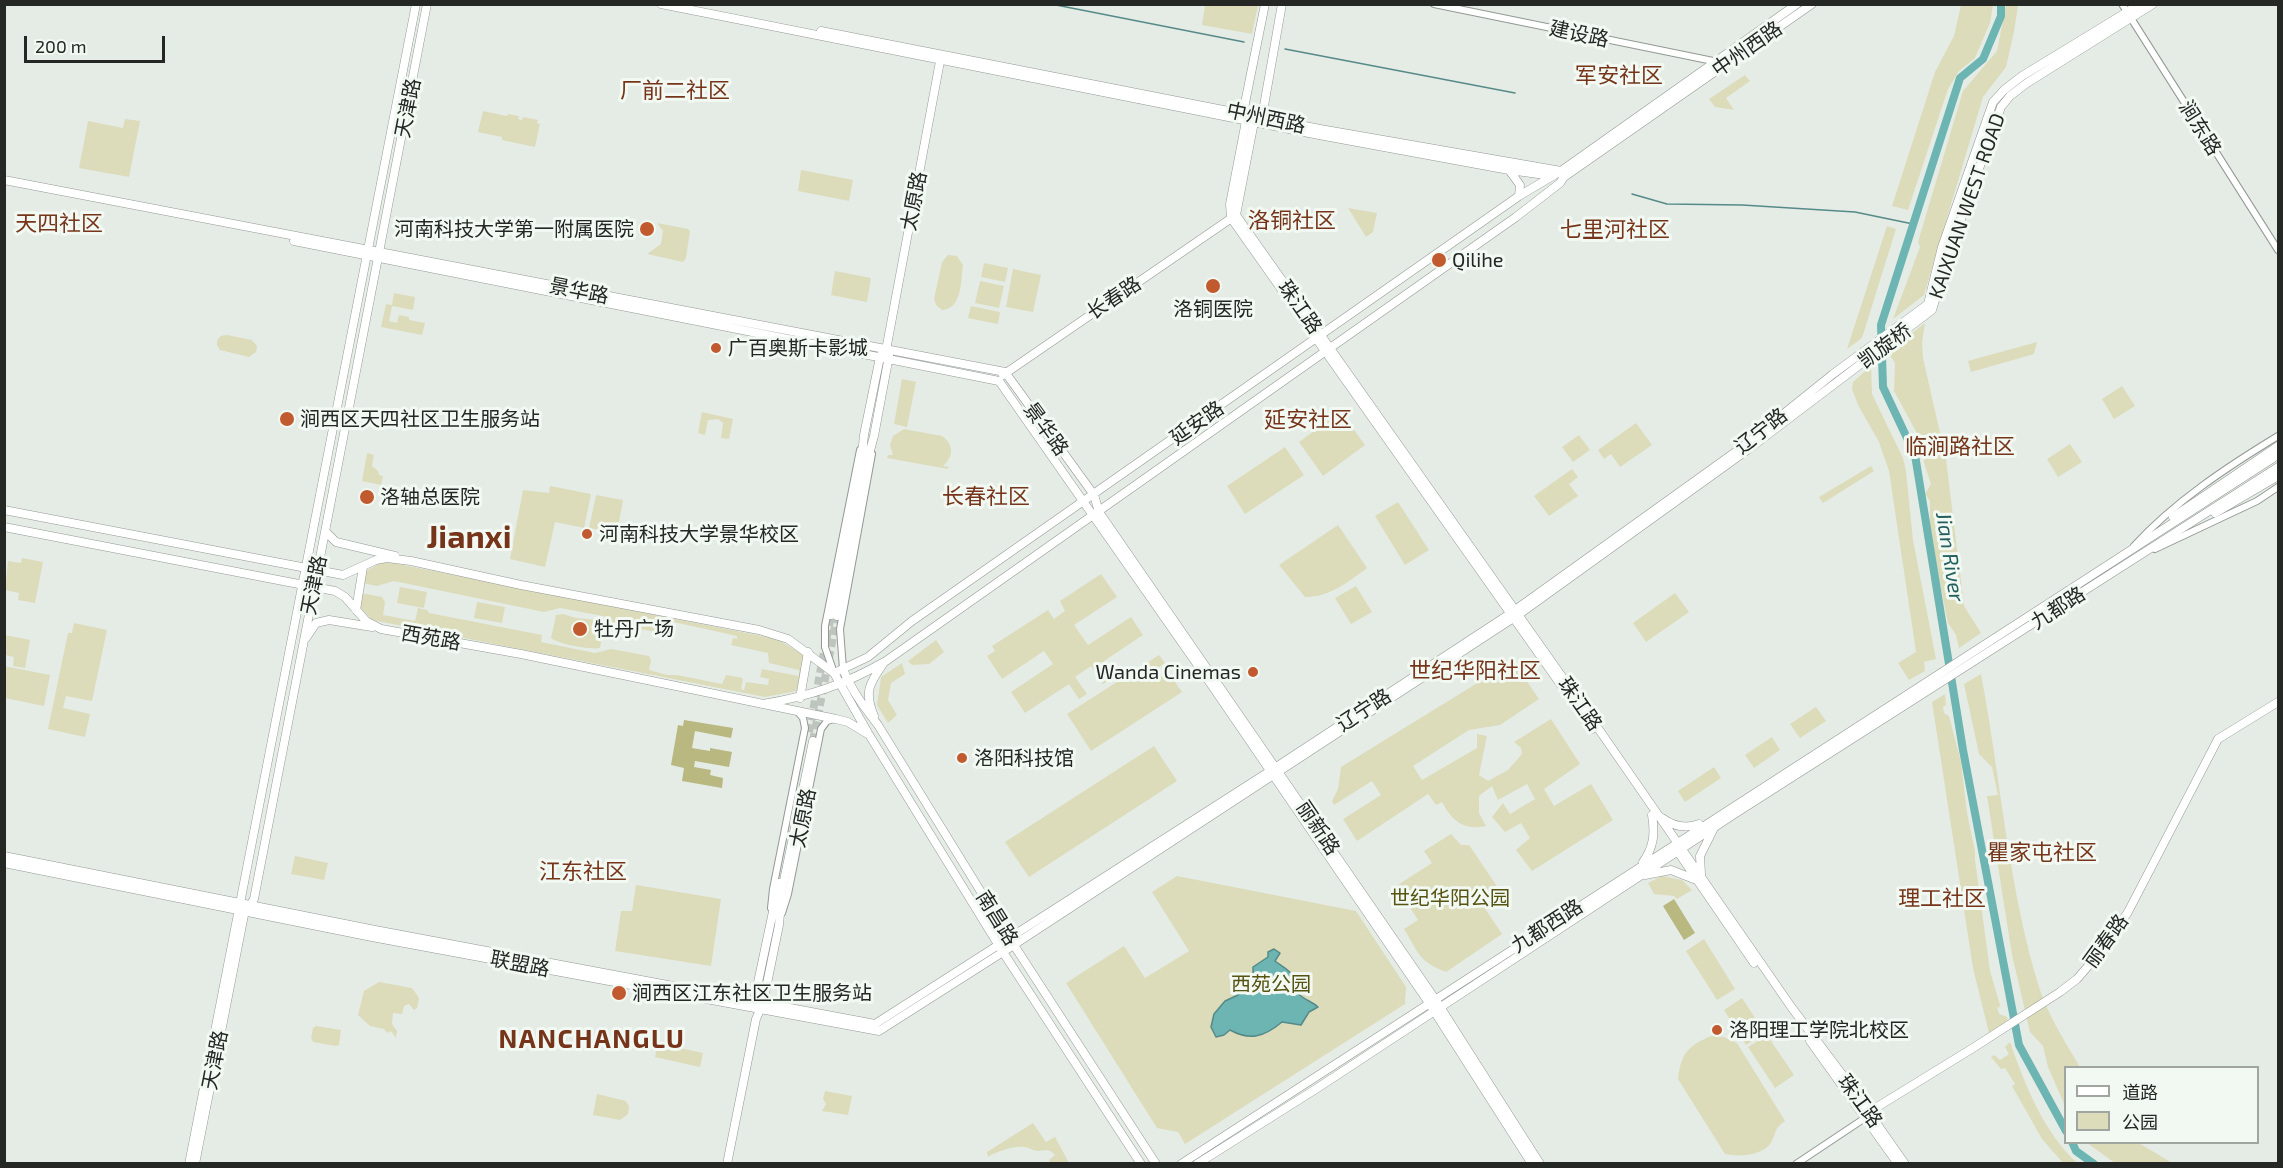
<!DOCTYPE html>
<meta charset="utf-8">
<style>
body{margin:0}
#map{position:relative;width:2283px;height:1168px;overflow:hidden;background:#e5ece6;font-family:"Exo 2","Noto Sans SC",sans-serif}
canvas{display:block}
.frame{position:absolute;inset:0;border:6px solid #242724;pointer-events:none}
.legend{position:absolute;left:2064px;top:1066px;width:195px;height:78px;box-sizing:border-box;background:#f2f9f3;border:2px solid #a0a5a0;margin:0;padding:8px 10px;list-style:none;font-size:18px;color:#242724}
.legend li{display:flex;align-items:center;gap:12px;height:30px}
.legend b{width:30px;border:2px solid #a0a5a0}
.scale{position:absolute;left:24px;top:36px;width:141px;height:27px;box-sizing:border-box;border:3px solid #242724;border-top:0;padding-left:8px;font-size:18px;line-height:21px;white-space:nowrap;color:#242724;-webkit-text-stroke:4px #f2f9f3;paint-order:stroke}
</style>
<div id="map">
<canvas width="2283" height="1168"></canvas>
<div class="frame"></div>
<ul class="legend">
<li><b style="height:8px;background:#fff"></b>道路</li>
<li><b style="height:16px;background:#dcdcba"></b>公园</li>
</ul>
<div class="scale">200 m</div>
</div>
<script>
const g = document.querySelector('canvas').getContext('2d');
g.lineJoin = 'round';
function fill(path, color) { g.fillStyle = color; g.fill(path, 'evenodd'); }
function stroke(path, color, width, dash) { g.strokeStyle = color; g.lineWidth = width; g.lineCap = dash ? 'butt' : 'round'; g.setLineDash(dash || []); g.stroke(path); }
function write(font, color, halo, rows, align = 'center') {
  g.font = font + ' "Exo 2","Noto Sans SC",sans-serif'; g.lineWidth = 6; g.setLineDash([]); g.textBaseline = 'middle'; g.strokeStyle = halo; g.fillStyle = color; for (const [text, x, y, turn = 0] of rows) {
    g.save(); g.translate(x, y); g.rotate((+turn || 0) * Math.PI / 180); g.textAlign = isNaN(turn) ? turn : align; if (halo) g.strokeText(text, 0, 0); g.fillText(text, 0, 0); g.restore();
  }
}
fill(new Path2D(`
 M1205 5H1258L1252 34 1202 25Z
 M1961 5H1993L1990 23 1975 58 1959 71 1948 89 1908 210 1892 206 1935 72 1954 36Z
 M2006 5H2018L2014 32 2006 67 1983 97 1924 295 1893 319 1920 247 1918 242 1963 91 1997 51Z
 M1745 75 1750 81 1726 98 1734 110 1715 107 1709 99Z
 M483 111 507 116 508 114 519 116 518 119 522 120 523 117 538 120 537 123 540 124 535 147 502 140V137L478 132Z
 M125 119 140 121 129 177 79 168 88 121 123 128Z
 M801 170 853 180 849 201 798 191Z
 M1348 208 1377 213 1373 232 1366 237Z
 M657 223 688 229 690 231 686 258 683 262 647 254 661 244 663 231Z
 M1887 226 1896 229 1862 338 1847 349Z
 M948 255 957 256 963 265C961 280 962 309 942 310L936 305 934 299 942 262Z
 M984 263 1008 268 1005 282 981 277Z
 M1013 269 1041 275 1033 312 1006 307Z
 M835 271 871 278 867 302 831 295Z
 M980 281 1004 286 999 308 975 303Z
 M394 293 415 297 413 310 392 306 389 321 397 323 399 315 409 317V320L425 323 422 335 381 327 386 304 392 305Z
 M971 306 1000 312 998 324 968 318Z
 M1925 323 1922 343 1923 358 1946 459 1964 606 1981 633 1959 648 1956 635 1948 623 1930 535V501L1925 494 1931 484 1924 463 1925 448 1894 391 1895 363 1888 352Z
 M227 335 252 340 257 346 256 352 249 357 220 350 217 345C217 338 220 335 227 335Z
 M2037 342 2034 354 1971 372 1968 361Z
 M1871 366 1872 394 1903 458 1906 471 1913 540 1936 659 1924 662 1925 671 1909 680 1898 663 1916 652 1889 471 1879 442 1858 405 1852 389 1853 382Z
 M902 379 916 382 907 427 894 424Z
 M2122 386 2135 406 2114 419 2102 399Z
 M702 412 733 419 729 439 721 438 723 423 718 419 708 420 705 435 698 433Z
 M1341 412 1365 445 1323 476 1299 442Z
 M1636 423 1652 445 1620 467 1611 454 1604 459 1598 450Z
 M904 429 942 436C954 445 954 456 943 466L949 467 948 469 887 458 888 455H893L890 445 893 436Z
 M1579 435 1590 450 1573 462 1562 447Z
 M2070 444 2082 462 2058 477 2047 459Z
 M1285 447 1304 475 1245 514 1227 486Z
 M367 453 374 455 372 466 378 471 379 475 383 476 381 485 362 481Z
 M1871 466 1874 471 1823 503 1819 497Z
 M1572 469 1578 477 1569 484 1578 496 1549 516 1534 496Z
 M550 486 591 494 584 528 555 522 545 567 510 559 523 490 549 493Z
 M596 495 623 500 617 533 589 528Z
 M1398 502 1429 550 1405 565 1375 516Z
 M1338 525 1367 568C1350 581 1328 598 1305 597L1279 565Z
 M22 558 43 562 35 603 18 600 19 593 5 590 8 561 21 563Z
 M383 561 777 639 804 655 797 691 765 697 372 620 358 605 363 573ZM394 581 544 612 560 608 603 616 616 624 656 632 660 619 737 636V639L733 638 731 645 768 653 769 663 799 670V676L762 669 760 677 769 679 768 685 746 682 744 690 741 689 743 678 726 675 722 684 677 675H667L649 670 651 660 649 656 611 649 595 653 541 642 542 635 429 613 427 610 418 608 415 621 383 615 385 602 382 597 361 593 362 583 377 586Z
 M1101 574 1117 597 1074 625 1088 645 1131 617 1143 635 1104 661 1114 677 1103 684 1091 666 1075 677 1087 694 1079 699 1069 684 1025 713 1011 692 1053 664 1044 651 1002 679 987 656 995 651 992 646 1048 610 1054 619 1065 611 1060 601Z
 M1356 586 1372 612 1351 624 1335 598Z
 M400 587 427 592 424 608 397 603Z
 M1675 593 1689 612 1646 642 1633 623Z
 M477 602 505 607 502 623 474 618Z
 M563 614 576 618 598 620 604 625 600 648C591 650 558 644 551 638L556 615Z
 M74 623 107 630 92 701 66 696 63 708 90 714 85 737 48 729 68 633H72Z
 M5 635 30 640 25 668 13 666 14 657 5 655Z
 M936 640 944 652 929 664 912 665 908 661Z
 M1159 655 1165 663 1152 672 1157 679 1168 672 1182 692 1091 751 1067 714Z
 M1513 661 1539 699 1500 725 1469 730 1413 766 1422 780 1477 748V734L1487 736 1479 775 1488 781 1508 770 1522 754 1521 748 1514 742 1551 719 1580 764 1544 789 1554 806 1591 784 1613 820 1532 871 1516 850 1530 838 1521 823 1505 832 1492 817 1503 803 1510 814 1535 799 1527 784 1498 800 1492 786 1479 796V813L1486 826C1464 831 1452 821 1442 802L1436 805 1428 794 1357 841 1343 819 1381 795 1372 781 1334 805 1332 801 1338 789 1341 767Z
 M902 663 905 674 891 683 888 700 897 715 888 723 877 705 881 677Z
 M4 666 50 675 44 706 5 698Z
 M1981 674C2001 779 2008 888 2040 990 2049 1017 2066 1043 2080 1067L2066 1068 2065 1106 2048 1067 2043 1046 2030 1032 2012 955 1987 796 1998 795 1992 767 1979 754 1964 684Z
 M1945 694 1946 705 1943 707 1944 713 1949 716 1961 762 1967 813 1975 851V860L1990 971 2000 1005 1999 1008 1997 1007 1999 1014 2007 1017 2008 1022 1989 1033 1973 968 1932 702Z
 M1816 707 1826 721 1800 738 1790 724Z
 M1772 737 1780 750 1754 768 1745 755Z
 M1154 746 1177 781 1029 877 1005 842Z
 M1714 767 1721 778 1685 802 1678 791Z
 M1451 834 1461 845H1469L1505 898 1486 910 1502 934 1446 972C1418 961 1419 953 1404 929L1418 920 1396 886 1432 863 1424 851Z
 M295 856 328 863 324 880 291 874Z
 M1177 876 1356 911 1406 987 1405 1004 1185 1144 1178 1132 1157 1128 1066 983 1124 946 1145 978 1189 951 1152 892Z
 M1662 876 1682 880 1692 890 1677 899 1674 896 1654 894 1648 883Z
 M636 885 721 899 711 966 615 951 621 911H632Z
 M1704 939 1735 989 1717 1000 1686 951Z
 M379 982 412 988 419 998 417 1008 414 1010 409 1004 404 1006 402 1014 393 1013 392 1024 397 1031 396 1038 391 1031 387 1033 384 1029 370 1026 358 1015 364 991Z
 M1742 998 1765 1033 1746 1045 1724 1010Z
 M316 1026 341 1030 339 1045 336 1046 313 1042 311 1038 313 1028Z
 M1767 1035 1794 1075 1775 1088 1748 1047Z
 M1711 1036 1724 1037 1737 1043 1785 1121C1773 1129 1777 1134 1770 1144 1761 1156 1739 1157 1725 1154L1678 1079C1681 1053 1688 1046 1711 1036Z
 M2010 1042C2025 1085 2043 1131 2077 1163H2063L2042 1139 2012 1086 2015 1084 2005 1068 2001 1069 1991 1057 1994 1055 2000 1060 2009 1054 2005 1047Z
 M658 1043 703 1053 700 1067 655 1057Z
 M825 1091 852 1096 848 1115 822 1111 826 1104 823 1099Z
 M597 1094 626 1101 629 1107 628 1114 620 1120 593 1115Z
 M1033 1123 1046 1142 1055 1137 1069 1163H1050L1049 1160 1055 1155C1050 1149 1046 1150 1038 1151 1034 1151 1030 1148 1025 1147 1013 1146 998 1151 988 1157L987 1152Z
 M2087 1143H2139L2172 1163H2115Z`), '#dcdcba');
fill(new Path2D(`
 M684 720 733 728 731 738 695 731 692 748 710 751V748L732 752 729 767 695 761 694 767 711 770 710 775 723 778 722 788 682 781 684 768 671 765 678 725 683 726Z
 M1674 899 1695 933 1684 940 1663 906Z`), '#b9b881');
const water = new Path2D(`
 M1274 949 1280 953 1275 961C1281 966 1291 970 1294 978 1297 984 1295 992 1301 996 1307 1001 1313 1002 1318 1007L1309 1012 1301 1025 1282 1022C1264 1037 1250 1041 1230 1030L1224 1035 1216 1037 1211 1027 1214 1014 1225 1001 1238 995 1253 978V967L1268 957V952Z`);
fill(water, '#6cb5b3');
stroke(water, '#568a88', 1.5);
stroke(new Path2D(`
 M1051 4 1244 42
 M1285 49 1515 93
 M1632 194 1667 204 1742 205 1855 212 1913 224`), '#568a88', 1.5);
stroke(new Path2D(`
 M2001 4V16L1983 59 1960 78 1881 325 1883 387 1915 455 1963 750 2019 1045 2066 1131
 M2072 1142 2076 1151 2094 1164`), '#6cb5b3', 8);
stroke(new Path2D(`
 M809 732 831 615
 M813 741 837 616`), '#bec5bf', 8, [8, 4]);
const minor = new Path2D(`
 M1434 4 1718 62
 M2122 4 2278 250
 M2134 546C2174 502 2227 467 2278 436
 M2155 549 2257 501 2278 487
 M843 669 840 629 872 454
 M834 673 825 647V626L860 450
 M771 908 773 889 805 728 803 718 797 711
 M782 913 788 894 821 729 827 721 834 719
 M1796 1164 1865 1118`);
const major = new Path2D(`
 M661 4 1319 135 1509 170 1553 176
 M821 31 1320 129 1561 171
 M1509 170 1520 185 1519 196
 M4 180 1005 372 1094 495 1099 512 1435 999 1540 1164
 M1236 215 1575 695 1792 1008 1847 1081 1905 1164
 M1231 218 1592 729
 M1231 218 1230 204 1246 121 1243 113 1265 4
 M294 241 999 381 1206 677 1429 1003 1532 1164
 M1003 375 1236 215 1254 122 1262 117 1282 4
 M4 510 343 575 376 560 387 558 411 561 521 585 759 630 788 639 834 673 868 733 999 946 1141 1164
 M2215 513 2278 476
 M2173 517 2278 446
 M4 527 335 591 345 597 366 621 381 629 521 654 836 719 848 722 866 733
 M326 532 336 542 395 556
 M356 610 363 567
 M831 615 861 464 864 435 880 357 887 345 941 56
 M837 616 866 465 874 436 889 356
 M306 638 316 623 329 620 372 627
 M843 669C851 690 865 708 878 725L1010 939 1156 1164
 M834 673 868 657 912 621 1519 196 1561 171 1797 4
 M800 698 808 652
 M763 704C810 696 844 685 886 661L1516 217 1560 183 1564 177 1812 4
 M874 716C864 692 869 684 883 664
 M1662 818C1673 826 1686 829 1699 824
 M1676 849 1754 963
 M4 856 375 930 875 1024 1270 771 1511 613 1741 448 1833 374 1928 304 1942 247 1993 102 2004 90 2022 76 2140 4
 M1643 862C1654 847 1655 833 1652 815
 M4 863 372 937 879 1031 1003 952 1518 615 1750 448 1932 310 1950 250 2001 107 2010 96 2027 83 2153 4
 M1701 874 1700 856 1713 830
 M1645 875 1671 870 1694 879
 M753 1006 779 883
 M1810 1041 1898 1164
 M1867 1116 1869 1112 1973 1048 2060 992 2077 979 2102 950 2128 912 2218 739 2278 702
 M189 1164 416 4
 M195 1164 244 915 254 899 427 4
 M727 1164 756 1019 763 1003 779 925 782 890 813 741
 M1181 1164 2278 455
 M1197 1164 1319 1087 1733 815 2278 467`);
stroke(minor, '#939994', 8);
stroke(major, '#939994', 9);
stroke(minor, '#fff', 6);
stroke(major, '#fff', 8);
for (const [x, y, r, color] of [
 [647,229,8,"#c15a2f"],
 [1439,260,8,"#c15a2f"],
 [1213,286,8,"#c15a2f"],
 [716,348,6,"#c15a2f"],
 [287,419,8,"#c15a2f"],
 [367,497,8,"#c15a2f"],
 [587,534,6,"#c15a2f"],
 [580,629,8,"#c15a2f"],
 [1253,672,6,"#c15a2f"],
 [962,758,6,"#c15a2f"],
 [619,993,8,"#c15a2f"],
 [1717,1030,6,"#c15a2f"]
]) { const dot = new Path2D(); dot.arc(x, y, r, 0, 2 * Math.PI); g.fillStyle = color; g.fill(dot); stroke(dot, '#f2f9f3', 2); }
write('20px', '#242724', '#f2f9f3', [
 ["建设路",1579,34,12],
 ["中州西路",1747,49,-35],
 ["天津路",408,108,-79],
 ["中州西路",1266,118,12],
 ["涧东路",2200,128,58],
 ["太原路",914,201,-79],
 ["KAIXUAN WEST ROAD",1967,206,-71],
 ["景华路",579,291,11],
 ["长春路",1114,298,-34],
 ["珠江路",1300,307,55],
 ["凯旋桥",1885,346,-37],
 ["延安路",1197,423,-35],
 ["景华路",1046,429,54],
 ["辽宁路",1761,431,-38],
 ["天津路",314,585,-79],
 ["九都路",2058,608,-33],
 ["西苑路",431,638,10],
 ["珠江路",1580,704,55],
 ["辽宁路",1364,710,-33],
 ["太原路",803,818,-79],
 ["丽新路",1318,828,56],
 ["南昌路",997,918,58],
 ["九都西路",1547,926,-33],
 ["丽春路",2106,941,-54],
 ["联盟路",520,964,11],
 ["天津路",215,1060,-79],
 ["珠江路",1860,1101,54]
]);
write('20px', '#242724', '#f2f9f3', [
 ["河南科技大学第一附属医院",634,229,"right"],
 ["Qilihe",1452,260],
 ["洛铜医院",1213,309,"center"],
 ["广百奥斯卡影城",728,348],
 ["涧西区天四社区卫生服务站",300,419],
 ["洛轴总医院",380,497],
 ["河南科技大学景华校区",599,534],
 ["牡丹广场",594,629],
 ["Wanda Cinemas",1241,672,"right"],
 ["洛阳科技馆",974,758],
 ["涧西区江东社区卫生服务站",632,993],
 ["洛阳理工学院北校区",1729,1030]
], 'left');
write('20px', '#565313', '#f2f9f3', [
 ["世纪华阳公园",1450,898],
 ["西苑公园",1271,984]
]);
write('italic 21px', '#225f5e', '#f2f9f3', [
 ["Jian River",1950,557,81]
]);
write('22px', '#76351a', '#f2f9f3', [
 ["军安社区",1619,76],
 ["厂前二社区",675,91],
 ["洛铜社区",1292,221],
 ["天四社区",59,224],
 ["七里河社区",1615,230],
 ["延安社区",1308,420],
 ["临涧路社区",1960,447],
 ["长春社区",986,497],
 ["世纪华阳社区",1475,671],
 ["瞿家屯社区",2042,853],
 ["江东社区",583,872],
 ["理工社区",1942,899]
]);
g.letterSpacing = '1.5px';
write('bold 26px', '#76351a', '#f2f9f3', [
 ["NANCHANGLU",592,1039]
]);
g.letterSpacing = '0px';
write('bold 32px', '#76351a', '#f2f9f3', [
 ["Jianxi",469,537]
]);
</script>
